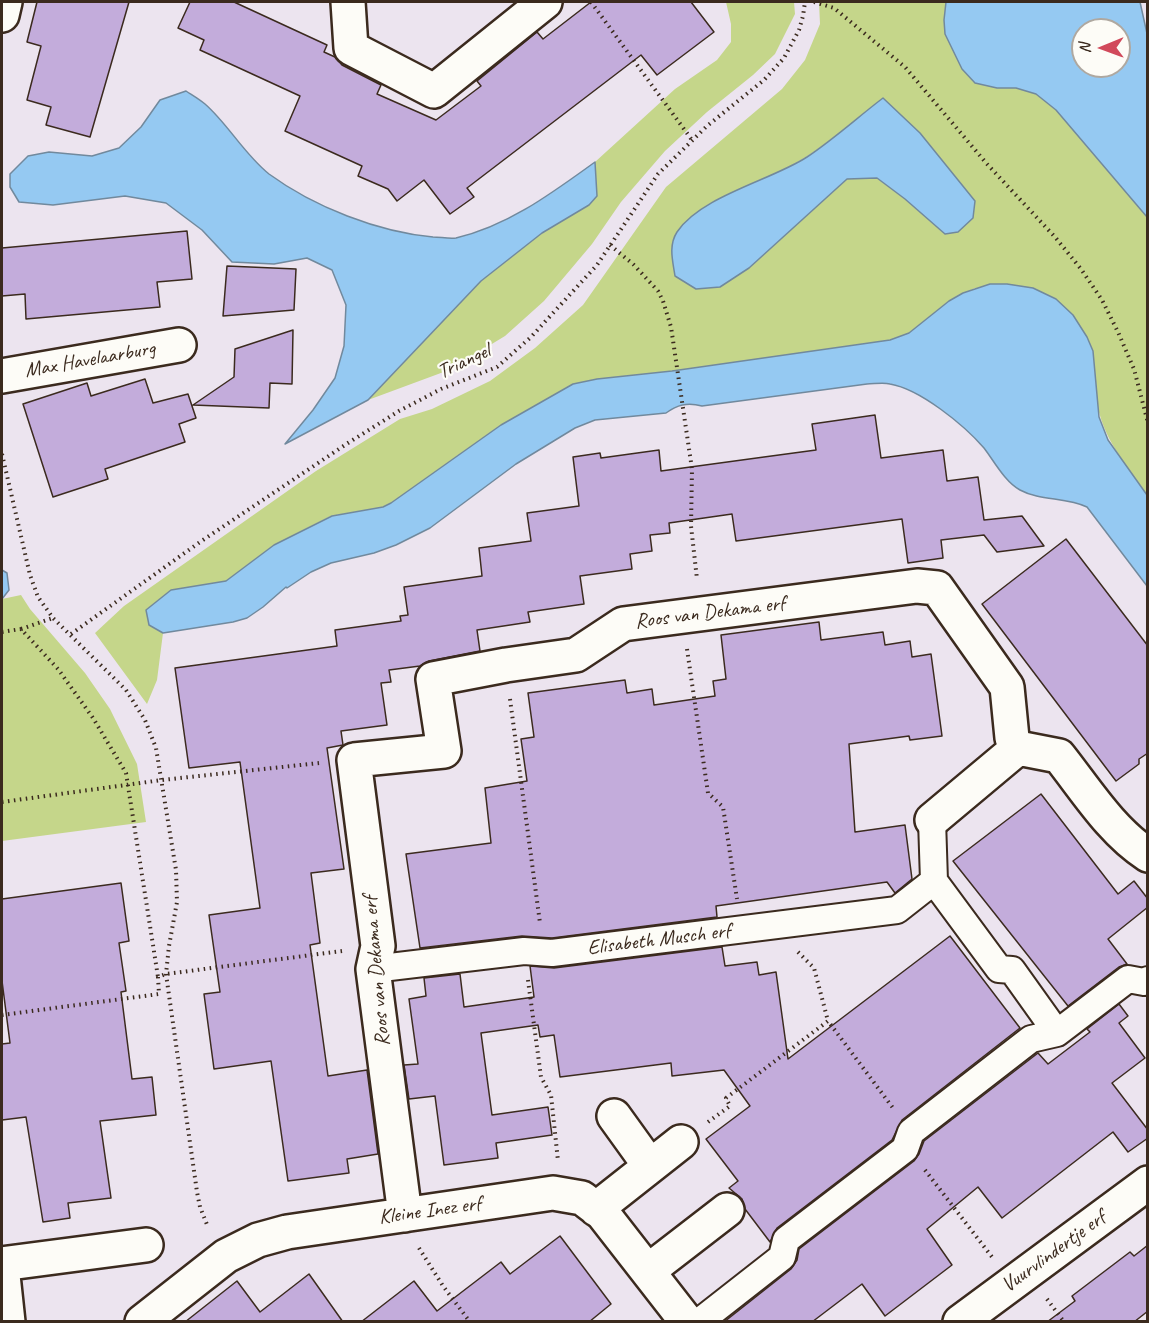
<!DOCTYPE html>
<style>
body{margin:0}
#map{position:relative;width:1149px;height:1323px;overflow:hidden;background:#ece4ef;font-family:Caveat,sans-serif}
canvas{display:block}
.frame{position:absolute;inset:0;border:3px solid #3b2a1e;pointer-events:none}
.north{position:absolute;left:1071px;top:18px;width:60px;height:60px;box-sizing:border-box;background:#fdfcf7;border:2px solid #afa8a0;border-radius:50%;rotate:269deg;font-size:16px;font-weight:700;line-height:24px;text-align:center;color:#3b2a1e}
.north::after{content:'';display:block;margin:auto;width:21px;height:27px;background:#d1495b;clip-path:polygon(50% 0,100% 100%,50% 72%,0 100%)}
</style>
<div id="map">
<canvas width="1149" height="1323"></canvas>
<div class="frame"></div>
<div class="north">N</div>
</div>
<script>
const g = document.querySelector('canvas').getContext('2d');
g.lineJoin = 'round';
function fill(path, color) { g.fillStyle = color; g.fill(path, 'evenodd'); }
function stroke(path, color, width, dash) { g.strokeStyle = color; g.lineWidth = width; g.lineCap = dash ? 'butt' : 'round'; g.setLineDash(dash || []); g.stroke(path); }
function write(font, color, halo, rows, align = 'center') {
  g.font = font + ' Caveat,sans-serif'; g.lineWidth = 4.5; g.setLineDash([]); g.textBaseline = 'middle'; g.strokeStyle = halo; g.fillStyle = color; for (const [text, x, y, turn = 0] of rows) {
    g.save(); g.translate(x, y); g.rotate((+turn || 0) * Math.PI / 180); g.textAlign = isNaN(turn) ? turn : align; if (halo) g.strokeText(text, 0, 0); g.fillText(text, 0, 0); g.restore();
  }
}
fill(new Path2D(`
 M726 2H794L795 14 775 54 753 75 707 112 665 151 621 202 592 244 544 301 505 336 449 370 368 400 481 281 542 233 589 205 597 196 595 162 675 89 717 60 731 42V24Z
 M819 2H946L944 20 962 69 975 83 997 88H1016L1036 94 1056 110 1147 217V495C1124 461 1102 439 1096 397L975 288 949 301 909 333 890 340 672 371 597 379 573 384 501 425 391 503 383 507 331 516 274 545 226 581 171 590 146 610 149 625 163 633 157 680 147 704 95 633 124 606 316 471 400 419 432 409 490 381 535 348 583 305 666 187 782 89 805 60 820 24ZM883 98 974 201 945 234 905 199 877 178 847 179 749 268 720 287 676 234C710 194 763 184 806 157 833 140 858 117 883 98Z
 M21 595 30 609 85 673 110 709 137 764 146 822 2 841V599Z`), '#c5d68a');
const water = new Path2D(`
 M946 2H1140L1148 38 1147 217 1056 110 1036 94 1016 88H997L975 83 962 69 945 34 944 20ZM1083 30H1119V66H1083Z
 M186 91C192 95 199 99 205 104 228 124 244 154 269 174 314 207 378 232 433 237 440 237 449 239 456 238 508 226 552 193 595 162L597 196 589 205 542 233 481 281 368 400 285 444 313 410 335 378 344 346 346 305 332 270 307 258 274 264 232 262 202 230 166 203 125 196 53 205 19 202 10 187V174L28 156 49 152 92 156 119 148 141 127 160 100Z
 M883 98 920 133 975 201 973 218 958 232 945 234 905 199 877 178 847 179 749 268 720 287 696 289 675 276C673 262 668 246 677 232 701 196 772 180 807 157 834 139 858 117 883 98Z
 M990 284H1007L1033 288 1056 299 1073 315 1087 337 1093 351 1099 417 1108 440 1147 495V586L1087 507C1066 497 1040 501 1020 490 1005 482 994 461 984 448 964 425 920 389 890 384 883 382 874 384 867 384L702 406C687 402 677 405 666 413L595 420 575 428 516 464 430 528 396 545 374 553 331 563 311 572 287 588 286 587 263 607 247 618 233 622 163 633 149 625 146 610 171 590 226 581 274 545 332 516 383 507 391 503 501 425 573 384 597 379 672 371 890 340 909 333 949 301 963 293Z
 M2 570 7 573 9 590 2 599Z`);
fill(water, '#95c9f2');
stroke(water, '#71899d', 1.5);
const building = new Path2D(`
 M37 2H129L90 137 46 125 51 107 27 100 41 46 27 42Z
 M190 2H234L327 45 324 52 335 57 342 65 381 85 377 94 436 120 481 86 477 81 537 32 543 39 591 2H691L714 32 657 75 641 55 467 188 474 197 450 214 424 180 397 201 388 189 358 176 362 166 285 131 300 96 200 50 204 40 178 28Z
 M187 231 192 279 157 282 160 307 26 319 25 294 2 296V248Z
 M227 266 296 269 294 310 223 316Z
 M293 330 292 384 270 383 269 408 193 405 234 377 235 349Z
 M145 379 153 403 188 394 196 418 179 424 185 442 105 469 108 479 53 497 23 404 87 383 91 396Z
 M875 415 881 458 943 450 947 481 978 477 984 520 1022 516 1044 546 997 552 984 535 941 540 943 558 908 563 902 519 736 541 732 514 669 523 670 533 650 535 652 551 630 554 632 569 580 576 584 604 528 612 530 622 477 630 480 651 429 661 420 666 389 670 391 682 381 683 387 725 341 731 343 745 327 748 344 869 311 873 320 943 310 945 328 1076 367 1070 378 1154 347 1159 349 1173 288 1181 271 1061 214 1069 204 994 220 992 209 915 260 908 240 762 189 768 175 668 337 646 335 630 401 621 400 616 408 615 404 587 482 576 479 548 531 541 527 513 579 506 573 457 600 453 601 458 659 450 661 471 764 457 816 450 812 424Z
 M1066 539 1148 646V753L1139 759V764L1116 781 982 604Z
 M819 622 821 640 883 632 885 645 910 641 912 657 931 654 942 736 910 740 909 736 849 744 855 832 905 825 912 879 895 893 887 882 716 906 717 917 552 938 522 936 420 948 406 854 491 843 485 788 527 781 521 739 534 737 528 693 625 680 627 693 652 689 654 705 715 696 713 681 726 679 721 635Z
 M1041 794 1118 894 1134 881 1148 899V907L1108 939 1127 964 1119 967 1068 1006 953 861Z
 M121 883 129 941 119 943 126 991 121 992 132 1079 152 1077 156 1115 100 1121 111 1198 68 1203 70 1218 43 1222 26 1117 2 1120V1044L10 1043 2 981V899Z
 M950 936 1020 1028 902 1120 892 1140 777 1228 770 1242 745 1209 742 1199 729 1188 738 1181 706 1139 750 1106 724 1070 672 1076 671 1063 560 1077 554 1035 540 1037 538 1025 481 1033 492 1115 548 1107 552 1135 496 1143 498 1158 444 1165 435 1096 409 1099 404 1065 418 1064 409 999 426 996 424 978 460 974 464 1007 534 997 530 966 554 968 722 947 725 966 757 962 759 975 776 972 788 1059Z
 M1119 1004 1128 1016 1119 1023 1145 1058 1112 1083 1148 1130V1138L1128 1152 1113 1132 1002 1218 978 1187 927 1229 952 1265 885 1316 862 1284 812 1322H724L791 1269 797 1260 799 1249 914 1161 919 1154 924 1141 1038 1053 1048 1064 1090 1032 1087 1029Z
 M560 1236 611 1304 589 1322H361L414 1281 437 1311 501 1262 510 1274Z
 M1148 1245V1311L1134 1322H1047L1075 1301 1072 1296 1130 1252 1134 1256Z
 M309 1274 343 1322H185L237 1281 260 1312Z`);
fill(building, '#c3acdb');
stroke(building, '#3b2a1e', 1.5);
const pedestrian = new Path2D(`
 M934 881 999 969 1012 970 1057 1033
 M373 969 524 951 552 953 897 910 934 881 932 820
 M699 1322 782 1257 786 1240 905 1149 911 1132 1031 1039 1057 1033 1128 979 1144 982 1148 980`);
const minor = new Path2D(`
 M348 2 351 48 434 91 545 2
 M2 15 5 2
 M2 376 179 345
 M932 820 1018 748
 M614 1116 650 1166
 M596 1209 681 1142
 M405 1215 373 969 378 946 354 760 444 751 433 679 506 665 576 655 623 624 917 586 937 588 1007 687 1012 738 1018 748 1059 756C1086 790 1111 831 1148 855
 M2 1264 146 1245
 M2 1266 8 1322
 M648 1271 727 1210
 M142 1322 226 1256 258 1240 287 1232 553 1193 582 1198 603 1214 687 1322
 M960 1322 1148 1183`);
stroke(pedestrian, '#3b2a1e', 30);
stroke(minor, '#3b2a1e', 38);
stroke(new Path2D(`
 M591 2 692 140
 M814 2 834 8 905 67 987 164 1055 237 1081 269 1102 300 1118 332 1134 369 1148 423
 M610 245 634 265 658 291 663 301 671 327 692 469 691 526 697 579
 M2 454 30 575 38 597 53 618 126 690 145 720 156 748 176 870 177 902 169 946 166 974 197 1192 200 1207 208 1227
 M21 629 53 618
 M2 632 21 629 58 669 93 718 126 773 158 977
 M71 634 200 542 348 443 399 411 441 389 497 367 531 337 597 265 658 174 707 126 764 80 784 58 799 30 803 16 805 2
 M687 649 708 793 723 807 737 899
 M510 699 540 923
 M2 802 162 780 319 763
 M798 952 814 968 828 1021
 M528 980 541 1077 551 1095 558 1161
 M2 1015 159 994 158 977 166 974 342 951
 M708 1122 730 1106 726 1098 828 1021 893 1108
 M925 1170 992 1257
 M419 1248 443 1286 470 1322
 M1047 1299 1064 1322`), '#3b2a1e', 4, [1.5, 4.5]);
stroke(pedestrian, '#fdfcf7', 26);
stroke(minor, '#fdfcf7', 33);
write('21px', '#3b2a1e', '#fdfcf7', [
 ["Max Havelaarburg",90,360,-10],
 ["Triangel",464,362,-25],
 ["Roos van Dekama erf",710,613,-7],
 ["Elisabeth Musch erf",659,940,-7],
 ["Roos van Dekama erf",377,971,-95],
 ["Kleine Inez erf",430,1211,-8],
 ["Vuurvlindertje erf",1054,1252,-36]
]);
</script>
